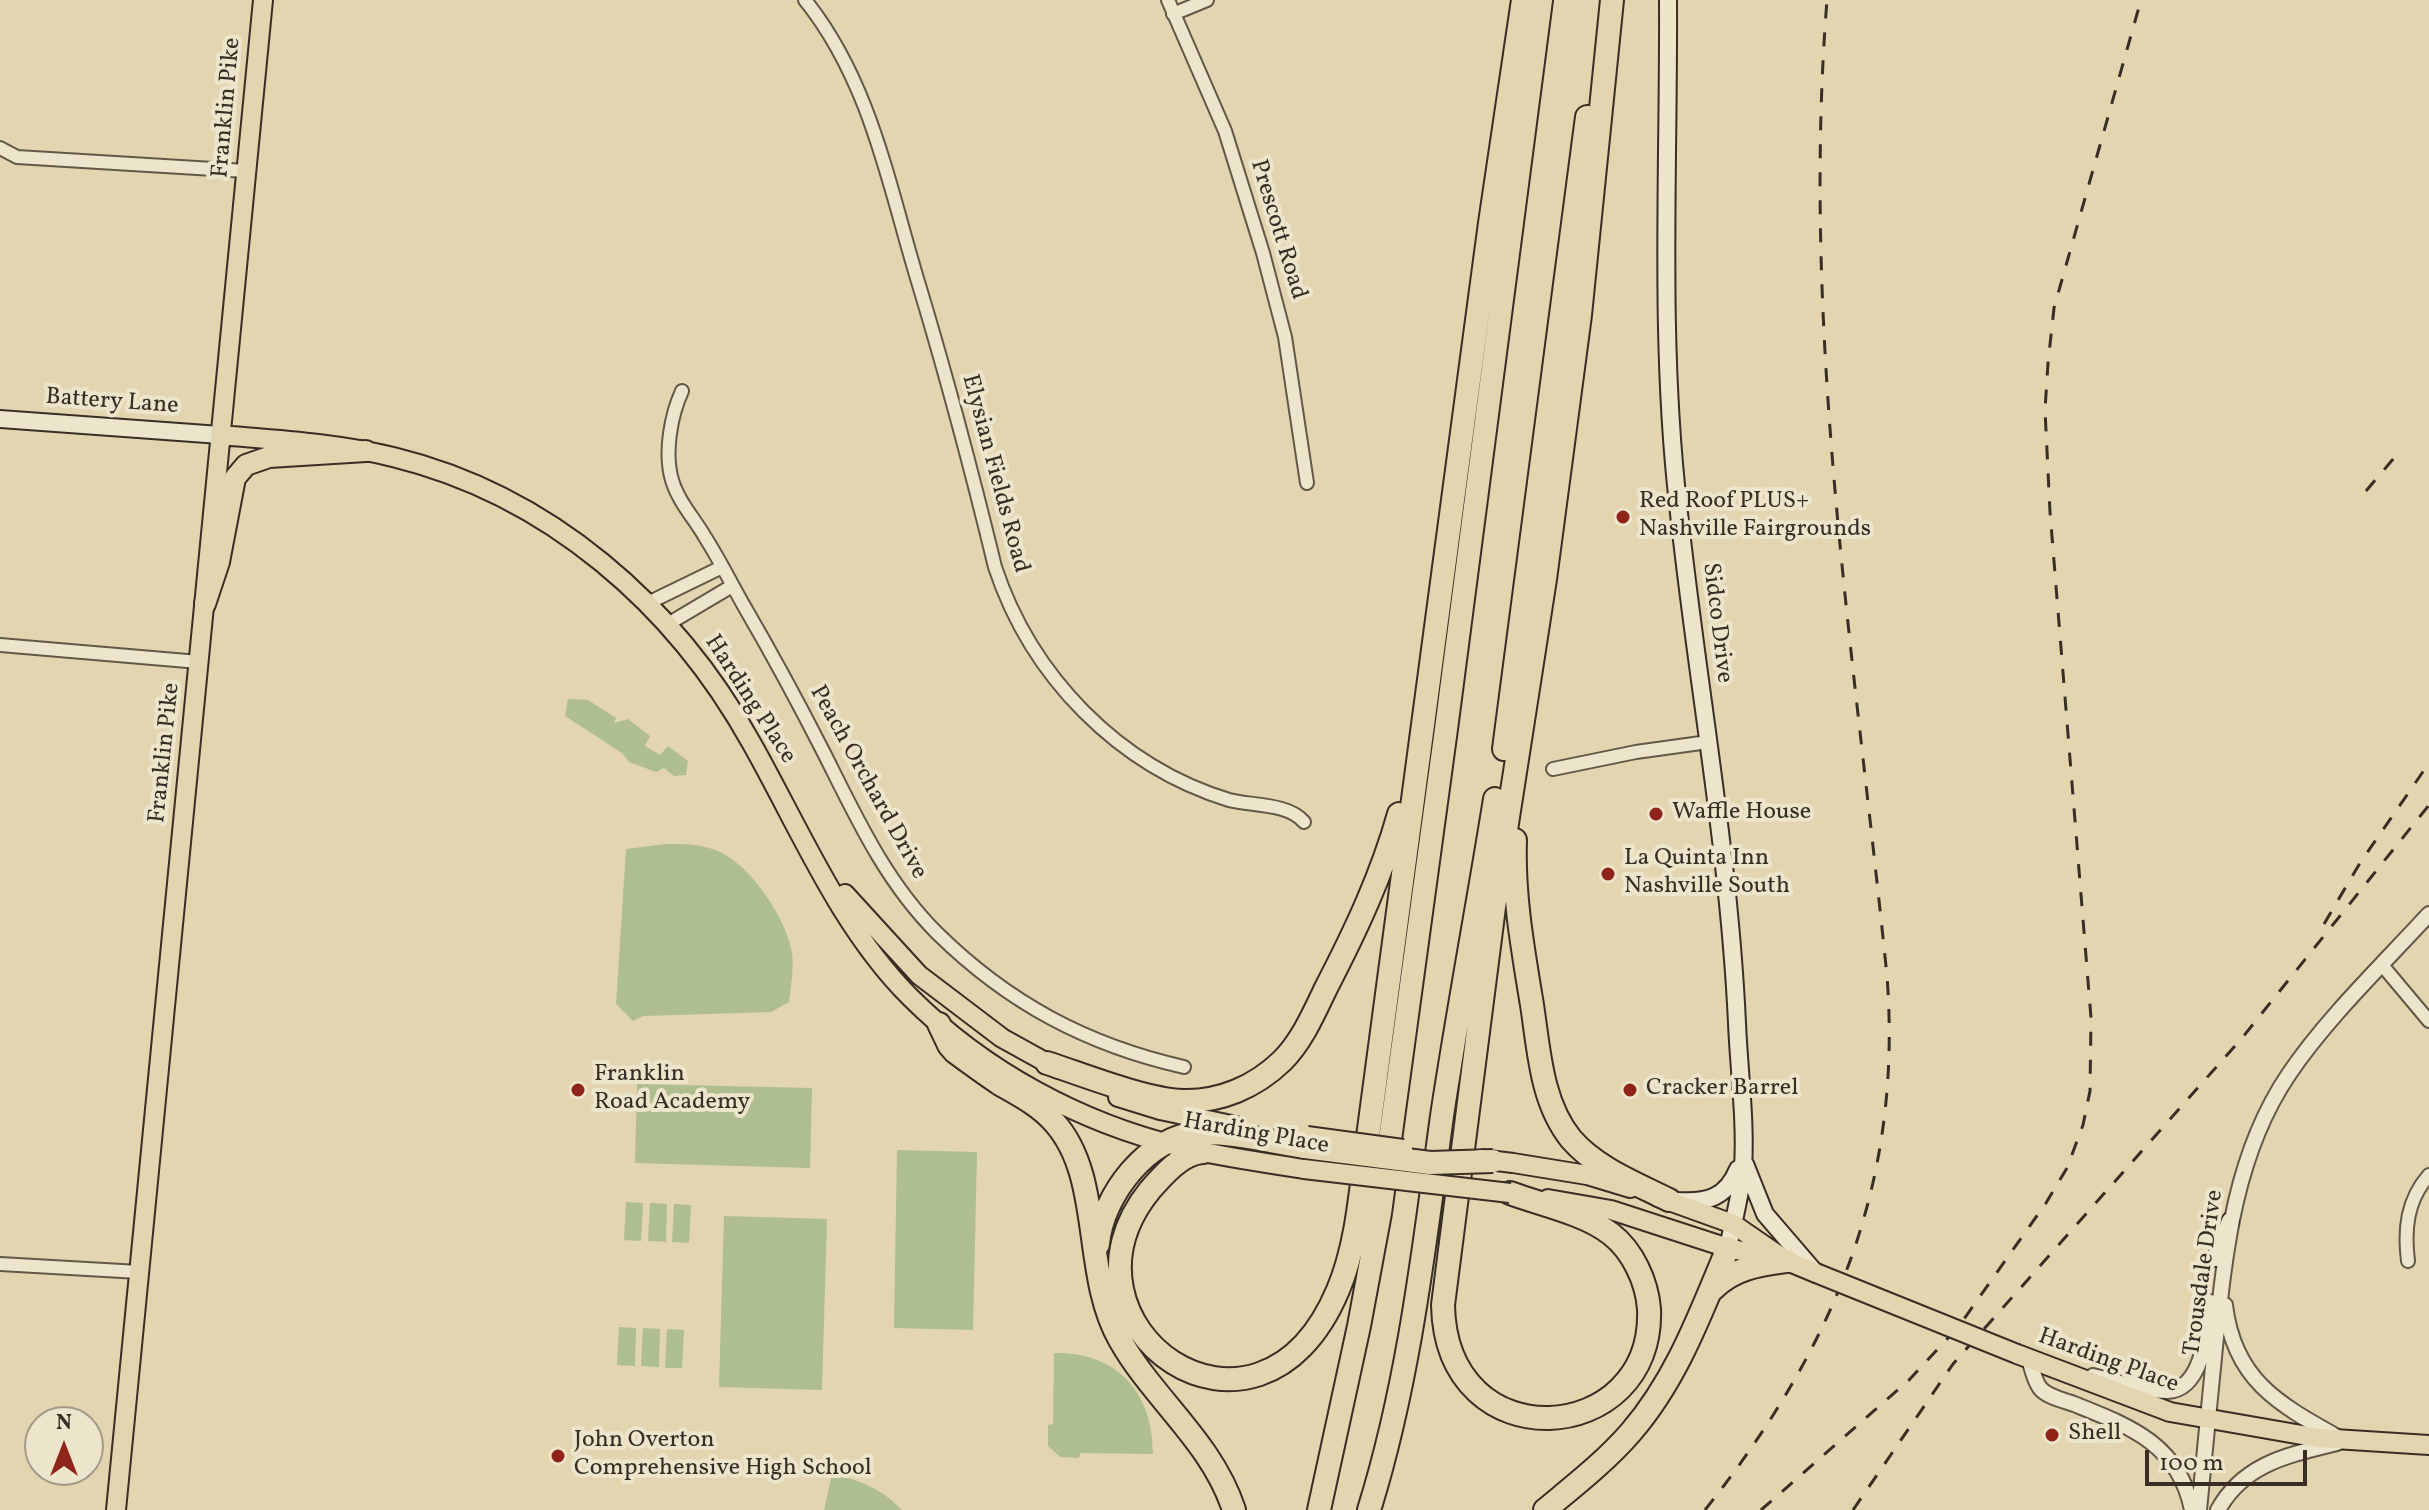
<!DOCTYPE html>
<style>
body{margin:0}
#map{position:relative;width:2429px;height:1510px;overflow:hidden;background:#e2d5af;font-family:Vollkorn,serif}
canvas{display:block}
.north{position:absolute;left:24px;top:1406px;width:80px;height:80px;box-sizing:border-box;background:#ece4cb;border:2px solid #a49b89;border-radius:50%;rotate:0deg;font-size:22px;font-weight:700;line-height:32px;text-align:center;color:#382e25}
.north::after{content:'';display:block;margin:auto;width:28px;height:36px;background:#8f2418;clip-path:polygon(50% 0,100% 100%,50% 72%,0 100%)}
.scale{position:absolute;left:2145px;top:1450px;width:162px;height:36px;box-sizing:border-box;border:4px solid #382e25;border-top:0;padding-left:10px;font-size:24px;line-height:28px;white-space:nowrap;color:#382e25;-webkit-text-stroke:6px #ece4cb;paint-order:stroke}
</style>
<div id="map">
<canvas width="2429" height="1510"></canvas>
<div class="north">N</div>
<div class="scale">100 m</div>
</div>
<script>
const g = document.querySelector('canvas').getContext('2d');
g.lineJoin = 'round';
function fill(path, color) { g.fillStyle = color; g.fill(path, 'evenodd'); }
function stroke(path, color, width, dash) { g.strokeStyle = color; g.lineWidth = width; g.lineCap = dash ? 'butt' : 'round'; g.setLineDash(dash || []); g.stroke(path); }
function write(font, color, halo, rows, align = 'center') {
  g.font = font + ' Vollkorn,serif'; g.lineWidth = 8; g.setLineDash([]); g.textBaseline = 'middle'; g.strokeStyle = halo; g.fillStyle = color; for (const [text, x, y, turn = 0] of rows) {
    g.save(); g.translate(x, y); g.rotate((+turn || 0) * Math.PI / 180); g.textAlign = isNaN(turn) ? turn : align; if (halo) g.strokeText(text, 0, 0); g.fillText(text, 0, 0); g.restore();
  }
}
fill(new Path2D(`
 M568 699 588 700 616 718 614 723 628 719 650 736 645 746 660 755 668 746 688 761 686 775 674 776 664 768 656 772 629 762 622 753 565 716Z
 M666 844C682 844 700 844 715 850 749 862 786 918 792 952 794 968 791 985 789 1002L771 1012 643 1016 633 1021 616 1004 626 849Z
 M637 1084 812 1088 810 1168 635 1163Z
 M897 1150 977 1152 973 1330 894 1328Z
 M626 1202 643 1203 641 1241 624 1240Z
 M650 1203 667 1204 666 1242 648 1241Z
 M674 1204 691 1205 689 1243 672 1242Z
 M724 1216 827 1219 822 1390 719 1387Z
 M619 1327 636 1328 635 1366 617 1365Z
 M643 1328 660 1329 659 1367 641 1366Z
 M667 1329 684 1330 682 1368H665Z
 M1054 1353C1117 1352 1153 1392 1153 1454L1080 1453 1079 1458 1060 1457 1048 1446V1425L1053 1424Z
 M832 1474C860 1480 882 1489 902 1510H824Z`), '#aebe8f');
const minor = new Path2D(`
 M805 0C871 82 889 187 919 285 947 378 972 472 995 567 1031 676 1118 766 1229 800 1252 806 1288 803 1304 822
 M1168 0 1225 131 1263 253 1285 337 1307 483
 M1173 14 1207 0
 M0 148 17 157 246 171
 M682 391C671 415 664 453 672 480 678 501 694 518 705 537 719 559 731 583 744 606 772 654 799 704 825 755 857 819 886 882 937 933 1008 1003 1087 1045 1184 1067
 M648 603 722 567
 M668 624 732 586
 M0 645 199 662
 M1553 769 1636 752 1708 742
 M2382 965 2429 1021
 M2408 1261C2404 1229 2407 1200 2429 1175
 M0 1264 139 1272`);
const tertiary = new Path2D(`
 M2225 1305C2234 1381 2280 1405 2341 1439
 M2029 1359C2032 1368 2034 1380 2040 1388 2047 1397 2063 1400 2074 1404 2129 1426 2179 1444 2192 1510
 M2093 1376C2116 1381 2143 1391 2167 1391 2204 1390 2207 1328 2210 1302
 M2199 1510C2204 1455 2210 1401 2215 1347 2225 1252 2234 1155 2289 1074 2326 1019 2384 963 2429 914
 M2218 1510C2244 1463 2289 1455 2337 1443`);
const secondary = new Path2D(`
 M1668 0C1669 168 1659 337 1678 504 1696 677 1729 849 1737 1023 1739 1071 1746 1121 1743 1168 1741 1195 1733 1222 1728 1248
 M0 419 220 435
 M1745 1164 1765 1214 1814 1271
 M1677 1201C1707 1203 1726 1198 1738 1169
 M2216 1258 2230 1221`);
const primary = new Path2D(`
 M220 435C278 440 336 443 393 457 549 495 675 605 752 744 800 829 840 927 910 997 983 1070 1080 1123 1181 1147 1221 1157 1263 1162 1304 1169
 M845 894 919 975 1002 1038 1058 1069
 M1118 1097 1160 1110 1236 1126
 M1513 1163 1587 1175 1630 1188
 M1658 1197 1733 1224 1778 1255
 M1548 1199 1611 1210 1728 1248 1787 1261 1816 1273
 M2017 1354 2170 1412 2319 1438 2429 1445
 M116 1510 263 0`);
const trunk = new Path2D(`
 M205 604 219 562 235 478 246 465 269 457 366 451`);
const motorway = new Path2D(`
 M1504 749 1587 117
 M1515 840C1513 896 1523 950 1532 1005 1539 1050 1541 1102 1571 1139 1596 1168 1635 1183 1669 1200
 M939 1024 949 1045 955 1052C970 1063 985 1074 1000 1084 1019 1095 1039 1105 1054 1122 1104 1177 1082 1274 1120 1340 1154 1400 1212 1442 1234 1510
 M1047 1063C1084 1075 1146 1100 1183 1101 1220 1102 1255 1087 1282 1061 1302 1041 1314 1013 1326 988 1355 932 1382 875 1399 814
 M1203 1152C1182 1153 1163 1175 1150 1190 1041 1324 1257 1482 1338 1290 1359 1241 1361 1181 1369 1129L1490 223 1523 0
 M1510 1193C1542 1205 1584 1213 1611 1234 1633 1251 1647 1282 1649 1309 1655 1447 1446 1463 1443 1305L1494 907 1545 579 1580 315 1612 0
 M1098 1244C1102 1196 1148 1135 1200 1133 1234 1132 1271 1142 1305 1147
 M1713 1289C1734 1268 1758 1265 1787 1261
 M1319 1510 1359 1326 1380 1213 1446 729 1541 0
 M1369 1510C1409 1382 1424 1248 1442 1116 1458 1010 1478 905 1495 799
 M1545 1510C1575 1485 1606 1461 1631 1432 1677 1379 1701 1312 1728 1248`);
stroke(minor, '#625848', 16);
stroke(tertiary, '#625848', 18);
stroke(secondary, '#382e25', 20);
stroke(primary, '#382e25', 22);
stroke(trunk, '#382e25', 24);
stroke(motorway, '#382e25', 26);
stroke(minor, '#ece4cb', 12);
stroke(tertiary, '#ece4cb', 14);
stroke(secondary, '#ece4cb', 16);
stroke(primary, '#e2d5af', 18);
stroke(trunk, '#e2d5af', 20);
stroke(motorway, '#e2d5af', 22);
stroke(new Path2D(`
 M2366 491 2394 458
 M2324 924 2360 863 2429 763
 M1705 1510C1833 1349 1903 1185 1887 976 1854 651 1801 327 1827 0
 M1761 1510 1909 1380 1959 1326 2046 1203 2067 1168 2083 1125 2090 1091 2091 1018 2050 512 2045 410 2048 363 2054 308 2141 0
 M1853 1510 1953 1364 2242 1038 2429 805`), '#382e25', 3, [14, 14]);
const primaryBridge = new Path2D(`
 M1307 1136 1403 1149
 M1480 1159 1513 1163
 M1304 1169 1510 1193
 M1816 1273 2017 1354`);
const motorwayBridge = new Path2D(`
 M1305 1147 1430 1163 1493 1161`);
stroke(primaryBridge, '#382e25', 22, []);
stroke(motorwayBridge, '#382e25', 26, []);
stroke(primaryBridge, '#e2d5af', 18);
stroke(motorwayBridge, '#e2d5af', 22);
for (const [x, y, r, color] of [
 [1623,517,8,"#8f2418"],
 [1656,814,8,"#8f2418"],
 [1608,874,8,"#8f2418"],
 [578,1090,8,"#8f2418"],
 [1630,1090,8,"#8f2418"],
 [2052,1435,8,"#8f2418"],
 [558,1456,8,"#8f2418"]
]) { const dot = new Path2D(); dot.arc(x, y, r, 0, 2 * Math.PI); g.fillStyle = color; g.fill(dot); stroke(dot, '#ece4cb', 3); }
write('24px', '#382e25', '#ece4cb', [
 ["Franklin Pike",228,108,-85],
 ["Prescott Road",1277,230,73],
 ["Battery Lane",112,403,4],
 ["Elysian Fields Road",994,474,75],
 ["Sidco Drive",1716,623,83],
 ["Harding Place",749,700,57],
 ["Franklin Pike",166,753,-84],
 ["Peach Orchard Drive",867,783,61],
 ["Harding Place",1256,1135,10],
 ["Trousdale Drive",2205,1273,-82],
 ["Harding Place",2108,1362,20]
]);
write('24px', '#382e25', '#ece4cb', [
 ["Red Roof PLUS+",1639,503],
 ["Nashville Fairgrounds",1639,531],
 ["Waffle House",1672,814],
 ["La Quinta Inn",1624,860],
 ["Nashville South",1624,888],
 ["Franklin",594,1076],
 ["Road Academy",594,1104],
 ["Cracker Barrel",1646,1090],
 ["Shell",2068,1435],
 ["John Overton",574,1442],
 ["Comprehensive High School",574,1470]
], 'left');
</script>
